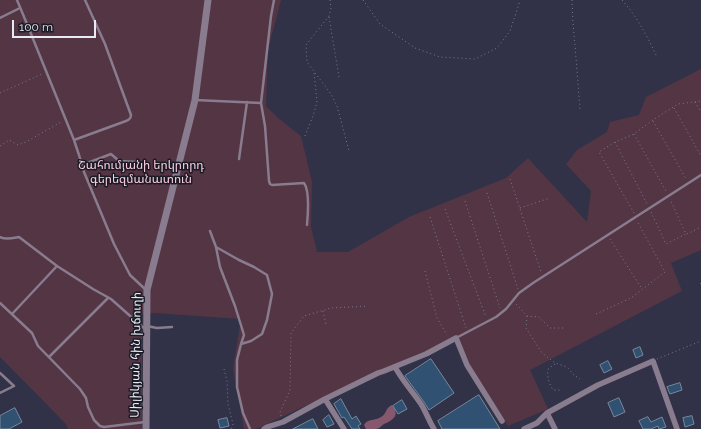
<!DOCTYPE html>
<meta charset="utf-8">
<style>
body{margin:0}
#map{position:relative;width:701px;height:429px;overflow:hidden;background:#313247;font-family:Raleway,sans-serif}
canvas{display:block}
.scale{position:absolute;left:12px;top:20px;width:84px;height:18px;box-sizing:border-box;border:2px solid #e9eaf7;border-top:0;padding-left:5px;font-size:12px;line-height:14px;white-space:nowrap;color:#e9eaf7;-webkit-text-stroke:3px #1a1b24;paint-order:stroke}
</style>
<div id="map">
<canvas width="701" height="429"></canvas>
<div class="scale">100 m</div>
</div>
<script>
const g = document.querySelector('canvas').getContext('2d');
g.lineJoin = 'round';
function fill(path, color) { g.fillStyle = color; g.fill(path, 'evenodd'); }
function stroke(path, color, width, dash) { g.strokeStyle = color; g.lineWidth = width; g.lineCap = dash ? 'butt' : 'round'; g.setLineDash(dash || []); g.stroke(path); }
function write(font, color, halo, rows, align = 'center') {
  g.font = font + ' Raleway,"Noto Sans Armenian",sans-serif'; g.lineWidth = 3; g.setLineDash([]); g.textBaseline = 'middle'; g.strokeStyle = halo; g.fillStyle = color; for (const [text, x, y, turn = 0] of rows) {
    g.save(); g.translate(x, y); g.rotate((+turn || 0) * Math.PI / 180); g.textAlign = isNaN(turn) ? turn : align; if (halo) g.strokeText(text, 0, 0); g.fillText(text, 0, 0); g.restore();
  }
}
fill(new Path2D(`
 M0 0H281L268 50 266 106 278 118 301 136 312 182 311 227 317 252H348L409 217 506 178 528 158 587 222 591 191 566 164 577 150 607 132 610 122 639 115 646 97 701 69V250L671 263 682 291 530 370 548 409 508 426 475 375 458 340 392 371 303 407 256 429H244L233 369 241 319 154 313 142 314V429H68L66 424 0 357Z`), '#543544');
fill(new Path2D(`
 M392 405C400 415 394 420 384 424 381 426 379 429 376 429 372 429 369 429 366 429L364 425C368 418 375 421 381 417 387 414 385 408 392 405Z`), '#85586e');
const building = new Path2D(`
 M640 347 643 355 636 358 633 350Z
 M431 359 454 393 429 410 424 402 405 376Z
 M608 361 612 369 604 373 600 365Z
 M680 383 682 390 670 394 667 387Z
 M479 395 500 429H442L438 421Z
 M619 398 625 412 614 417 608 403Z
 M341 399 352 419 356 416 361 424 358 426 360 429H352L344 417 342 418 334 404Z
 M402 400 407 409 398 414 393 406Z
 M15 408 22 422 9 429H0V416Z
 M329 415 334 424 327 427 323 420Z
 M692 416 694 424 685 427 683 418Z
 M648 417 651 422 662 417 666 427 659 429 658 426 651 429H643L639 421Z
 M227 418 229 426 220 428 218 420Z
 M313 419 318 429H293Z`);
fill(building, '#305171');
stroke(building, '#76899c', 1);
stroke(new Path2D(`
 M330 0 331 8 329 16 306 45 307 62 331 94 337 106 349 151
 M363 0 380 24 415 48 440 57 475 59 497 48 510 31 519 4V0
 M572 0 573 23 575 45 580 109
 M622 0C638 18 647 36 657 57
 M329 17 339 77
 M0 93 42 74
 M695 102 701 112
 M674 108 701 156
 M653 121 686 179
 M634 134 667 193
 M305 136 313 116 317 102 314 72
 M615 142 647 204
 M0 146 9 140 18 145 26 142 61 122
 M510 179 541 272
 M487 193 518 289
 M465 201 500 308
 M520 208 550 198
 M445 209 486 317
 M651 212 666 244 686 234 670 199
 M634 213 599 152 615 142 634 134 653 120 678 104 701 101
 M430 217 466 328
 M687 234 701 227
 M610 239 642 289
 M425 271 437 318 447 335
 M701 283 700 284 701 286
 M516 304 527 316 539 317 550 328H565
 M323 311 326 325
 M596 314 631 298 665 272 637 221
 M527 316 526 328 542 353 555 363 567 367 574 375 580 379
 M657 359 701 341
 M555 364 548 369C547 378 549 383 553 390H560
 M224 369 227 381 228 404 233 424 231 429
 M281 416 280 412 290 390 291 333 304 316 331 308 368 306`), '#7a7b8d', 1, [1, 3]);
stroke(new Path2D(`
 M17 0 27 24 74 140 79 155 84 172 114 244 130 275 146 290
 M274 0 271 16 261 103 265 126 269 181 270 184 272 185 304 183C310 191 308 214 307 225
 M0 18 20 8
 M195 100 261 103
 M74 140 126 121C129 120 131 118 131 115L105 44 85 0
 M239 159 247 102
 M82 165 111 154 119 161 139 162
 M210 231 216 247 220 267 235 306 244 335 241 344 237 360V387L243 413 250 429
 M0 237C6 240 13 238 19 237L57 266 93 289 111 299 146 330
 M216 247 239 260 254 267 267 275 272 294 267 320 262 334 251 341 241 344
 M0 303 32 333 38 346 80 389 86 398 88 407 94 420 100 426 104 427 145 422
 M12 314 57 266
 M147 326 157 328 172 327
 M456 338 496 317 506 309 519 293 533 283 701 175
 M49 357 108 298
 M0 373 14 386 0 393`), '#887c8e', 2.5);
stroke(new Path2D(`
 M395 367C402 380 412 391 421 404 426 412 429 421 434 429
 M325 399 344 429
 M547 413 555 429
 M264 429 267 427 283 422 325 399 378 373 384 371 426 354 456 338 467 365 502 421
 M524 429 537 423 547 413 598 385 653 361 677 429`), '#887c8e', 5.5);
stroke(new Path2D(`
 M146 429 147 290 195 100 208 0`), '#887c8e', 7);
write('12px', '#facce1', '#1a1b24', [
 ["Շահումյանի երկրորդ",141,165],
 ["գերեզմանատուն",141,179]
]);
write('12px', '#e9eaf7', '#1a1b24', [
 ["Սիլիկյան հին խճուղի",136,355,-89]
]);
</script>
